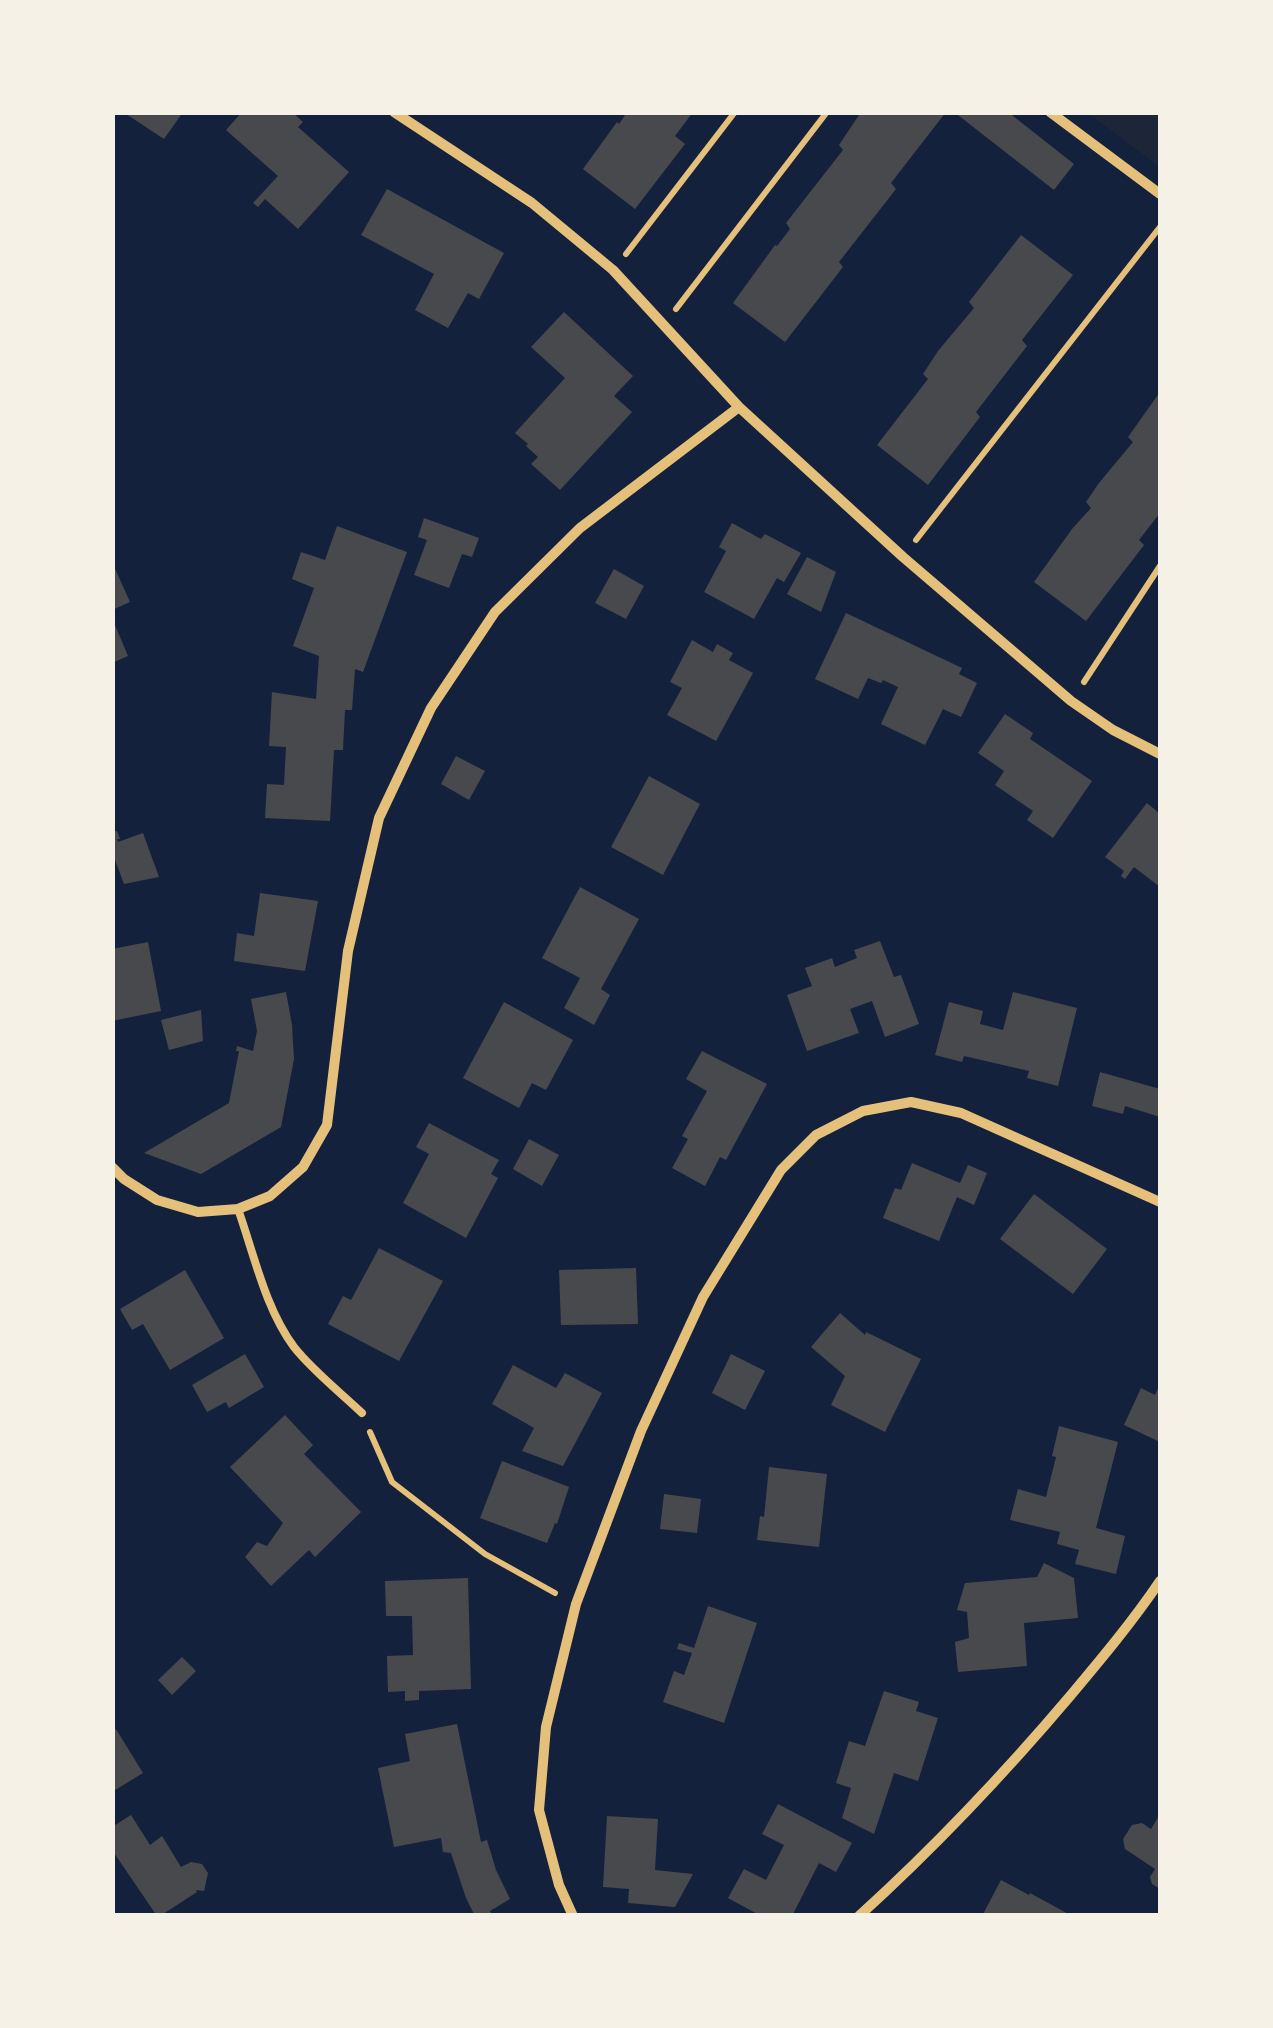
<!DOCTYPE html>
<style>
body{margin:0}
#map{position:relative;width:1273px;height:2028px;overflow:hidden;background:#14213d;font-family:Lato,sans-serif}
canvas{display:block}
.frame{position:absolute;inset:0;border:115px solid #f6f1e7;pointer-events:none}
</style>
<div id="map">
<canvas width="1273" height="2028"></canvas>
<div class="frame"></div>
</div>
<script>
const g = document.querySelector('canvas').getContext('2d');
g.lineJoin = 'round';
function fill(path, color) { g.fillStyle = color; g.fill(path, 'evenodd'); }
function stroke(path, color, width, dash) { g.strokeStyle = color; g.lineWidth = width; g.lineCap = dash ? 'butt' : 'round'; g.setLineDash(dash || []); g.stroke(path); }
fill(new Path2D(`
 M1088 113H1160V168V167Z`), '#1d2539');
fill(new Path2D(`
 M123 112H183L164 139Z
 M242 112H292L303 122 298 127 349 172 298 229 265 199 258 207 253 203 278 176 226 130Z
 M627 112H693L675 136 685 144 635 209 583 169 617 122 619 124Z
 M861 112H946L891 183 896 189 839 262 843 267 785 342 733 303 775 245 777 246 790 229 786 223 843 150 839 145Z
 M954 112H1008L1074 164 1054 190Z
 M387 189 504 253 479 299 468 293 448 328 415 310 434 274 361 235Z
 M1021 235 1073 275 1022 340 1027 346 976 412 980 417 928 485 877 445 928 379 923 374 938 351 974 308 969 302Z
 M564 312 633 376 614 396 632 412 560 490 531 464 538 457 526 446 528 444 515 433 565 378 531 347Z
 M1160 392V513L1139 540 1144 545 1086 621 1034 582 1072 529 1091 508 1086 502 1099 483 1133 442 1128 437Z
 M424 518 479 538 472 557 462 554 449 588 414 575 427 540 418 537Z
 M732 523 761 539 765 534 801 553 784 582 777 578 754 619 704 592 726 551 719 547Z
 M337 526 407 552 363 672 355 669 352 710H345L343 750H334L330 821 265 818 267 784 284 785 286 747 269 746 272 692 316 699 319 656 293 646 314 588 292 579 301 552 325 560Z
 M807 557 836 572 821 612 787 594Z
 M112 562 130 602 112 610Z
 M614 569 644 586 626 619 595 603Z
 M846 613 962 668 959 674 977 683 961 717 943 709 925 745 881 724 898 687 883 680 881 683 868 678 858 699 815 679Z
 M112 618 128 656 112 663Z
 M692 640 713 652 717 644 733 653 729 660 753 673 716 741 667 715 682 688 670 682Z
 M1005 714 1033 733 1030 739 1092 781 1053 838 1027 820 1033 811 995 785 1004 771 978 753Z
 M456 756 485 771 469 800 441 784Z
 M649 776 700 804 663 875 611 847Z
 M1147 803 1160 814V887L1134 867 1125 879 1121 876 1124 871 1105 857Z
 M117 831 120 839H117L118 842 143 833 159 877 124 884 112 852V832Z
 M580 887 639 919 601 989 610 995 594 1025 564 1008 580 978 542 958Z
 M260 893 318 901 305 971 234 961 237 933 254 936Z
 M880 941 894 977 901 975 919 1024 885 1037 872 1001 850 1009 859 1033 807 1051 787 995 812 986 805 968 832 958 835 967 857 958 854 950Z
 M148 942 161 1011 112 1021V949Z
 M286 992 292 1025 294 1059 281 1127 201 1174 144 1153 229 1103 239 1051H236L237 1046 253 1051 257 1031 251 999Z
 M1013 992 1077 1008 1058 1086 1027 1078 1029 1071 964 1056 962 1062 935 1055 949 1002 983 1011 980 1024 1003 1030Z
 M504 1002 573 1040 546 1090 532 1083 519 1108 463 1078Z
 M201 1010 203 1041 169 1050 161 1020Z
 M702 1051 767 1084 726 1160 720 1157 705 1186 672 1168 688 1139 682 1136 707 1091 686 1079Z
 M1100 1072 1160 1089V1117L1125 1106 1123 1114 1092 1106Z
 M429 1123 499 1160 491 1174 498 1178 466 1238 403 1203 429 1154 416 1147Z
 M529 1139 559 1155 542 1186 513 1169Z
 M912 1163 960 1183 968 1165 987 1173 974 1205 957 1197 939 1241 883 1218 895 1188 901 1190Z
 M1034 1194 1107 1249 1073 1294 1000 1239Z
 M379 1248 443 1281 399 1361 328 1324 343 1296 351 1300Z
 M636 1268 638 1324 561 1325 559 1270Z
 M185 1270 224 1338 170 1370 143 1324 132 1330 120 1309Z
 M840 1313 865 1335 866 1332 921 1359 885 1432 831 1405 845 1376 811 1347Z
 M245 1354 264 1387 229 1408 226 1402 207 1412 192 1385Z
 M731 1354 765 1371 745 1410 712 1393Z
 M513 1365 556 1388 565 1373 602 1393 563 1466 522 1451 534 1428 492 1404Z
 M1160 1384V1442L1124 1425 1141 1388 1155 1395Z
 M285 1415 313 1445 304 1454 361 1512 315 1557 309 1550 271 1586 245 1557 257 1542 267 1546 283 1523 230 1467Z
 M1059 1426 1118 1442 1096 1528 1125 1536 1116 1574 1075 1564 1079 1550 1057 1544 1060 1532 1010 1520 1018 1489 1046 1497 1056 1457 1052 1456Z
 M502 1461 569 1487 557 1524 555 1523 547 1543 480 1518Z
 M769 1467 827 1474 819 1547 757 1540 760 1516 764 1517Z
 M664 1494 701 1499 697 1533 660 1529Z
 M1044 1563 1074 1578 1078 1618 1024 1623 1027 1666 958 1672 955 1642 969 1638 967 1612 957 1610 965 1583 1037 1577Z
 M468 1578 471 1689 419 1691V1700L405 1701V1691L388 1692 387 1656 413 1655 412 1616H386L385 1581Z
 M708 1606 757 1623 724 1723 663 1702 674 1671 684 1675 692 1653 677 1649 679 1643 694 1648Z
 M182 1657 196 1671 172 1695 158 1680Z
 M884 1691 919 1702 916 1711 938 1718 918 1781 894 1773 874 1834 842 1818 851 1788 836 1783 849 1741 865 1746Z
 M457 1724 481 1842 487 1840 496 1870 510 1899 490 1911 493 1916H475L466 1898 451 1853 443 1852 441 1838 394 1847 378 1768 410 1761 405 1734Z
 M116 1729 143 1773 112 1792V1731Z
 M778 1804 852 1843 836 1872 819 1863 792 1916H761L728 1898 744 1869 766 1880 784 1845 762 1834Z
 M1160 1814V1889L1152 1884 1150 1877 1155 1869 1125 1849 1123 1839 1132 1825 1142 1823 1151 1829Z
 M131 1815 150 1845 162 1836 181 1867 191 1862 202 1864 208 1873 204 1891 196 1890 197 1892 160 1916H157L112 1850V1827Z
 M607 1816 658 1819 655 1870 693 1874 675 1907 628 1903 629 1889 603 1887Z
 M1001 1880 1029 1895 1030 1893 1072 1916H982Z`), '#48494c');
stroke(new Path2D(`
 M626 254 735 112
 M676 309 827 112
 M916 540 1160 227
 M1084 682 1160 566
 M370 1432 392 1482 485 1554 555 1593`), '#e5c07b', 6);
stroke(new Path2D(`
 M238 1209C254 1254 265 1308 294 1347 313 1371 340 1392 362 1413`), '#e5c07b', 8);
stroke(new Path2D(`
 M394 112 532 203 613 270 739 407 903 557 1071 701 1113 730 1160 754
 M1050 112 1160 194
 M112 1167 124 1179 157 1200 198 1212 238 1209 270 1196 303 1167 327 1125 348 951 379 818 431 708 495 612 580 528 739 407
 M573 1916 559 1885 539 1810 546 1727 576 1604 641 1431 703 1297 781 1170 816 1135 863 1111 911 1102 961 1113 1160 1202
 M859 1916C935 1847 1005 1773 1071 1695 1102 1658 1133 1621 1160 1581`), '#e5c07b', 10);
</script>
